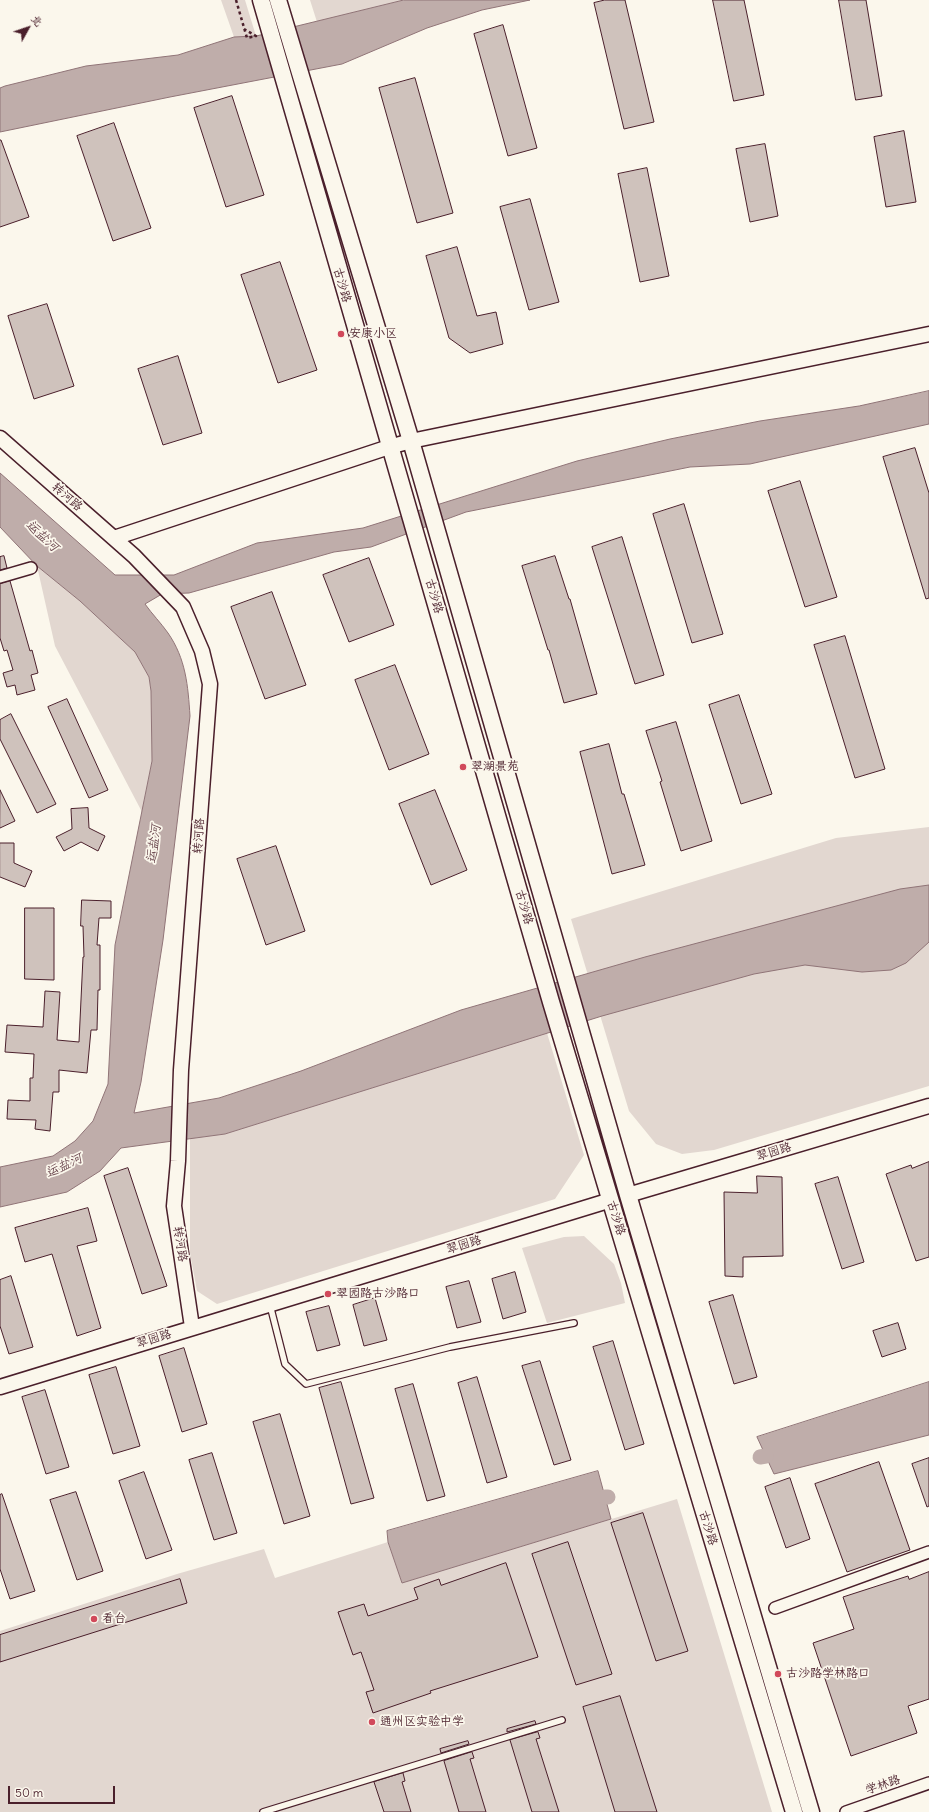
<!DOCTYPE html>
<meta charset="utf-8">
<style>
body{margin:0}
#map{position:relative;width:929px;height:1812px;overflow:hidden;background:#fbf7ec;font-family:Delius,"LXGW WenKai TC",sans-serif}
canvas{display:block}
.north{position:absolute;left:8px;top:8px;width:40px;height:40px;-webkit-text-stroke:3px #fbf7ec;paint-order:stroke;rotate:50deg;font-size:11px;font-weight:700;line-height:16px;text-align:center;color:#4a1f2b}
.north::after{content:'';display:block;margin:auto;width:14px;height:18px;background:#4a1f2b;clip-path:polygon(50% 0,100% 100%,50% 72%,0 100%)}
.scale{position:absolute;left:8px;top:1786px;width:107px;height:18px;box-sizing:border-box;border:2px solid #4a1f2b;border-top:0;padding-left:5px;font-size:12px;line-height:14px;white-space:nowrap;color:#4a1f2b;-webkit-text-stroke:3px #fbf7ec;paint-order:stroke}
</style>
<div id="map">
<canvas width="929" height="1812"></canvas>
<div class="north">北</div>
<div class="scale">50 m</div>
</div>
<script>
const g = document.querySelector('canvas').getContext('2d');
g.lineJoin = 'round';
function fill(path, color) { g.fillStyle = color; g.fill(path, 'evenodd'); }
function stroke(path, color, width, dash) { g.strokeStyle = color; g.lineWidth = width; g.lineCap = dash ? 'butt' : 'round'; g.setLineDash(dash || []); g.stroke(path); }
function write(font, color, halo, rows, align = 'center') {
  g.font = font + ' Delius,"LXGW WenKai TC",sans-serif'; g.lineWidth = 3.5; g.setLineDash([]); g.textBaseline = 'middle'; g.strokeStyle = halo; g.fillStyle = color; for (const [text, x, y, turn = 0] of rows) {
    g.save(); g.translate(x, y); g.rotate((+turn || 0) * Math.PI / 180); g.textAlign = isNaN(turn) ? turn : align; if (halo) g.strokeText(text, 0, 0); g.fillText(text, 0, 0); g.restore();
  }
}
fill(new Path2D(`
 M221 0H245L256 36 234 37Z
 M310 0H404L317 22Z
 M37 566 80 601 135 652 149 677 151 691 152 761 142 812 55 646Z
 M929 827V1086L714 1150 682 1154 656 1144 629 1111 571 919 836 838Z
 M547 1033 584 1155 555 1199 217 1304 197 1291 190 1253V1138L225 1134Z
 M584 1236 614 1264 621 1283 625 1303 547 1323 522 1248 564 1237Z
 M677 1499 772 1812H0V1631L177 1574 264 1549 275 1578 388 1542 402 1583Z`), '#e2d7d0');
const water = new Path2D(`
 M404 0H530L482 10 427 28 342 64 170 97 0 132V88L5 86 86 66 178 55 234 37 256 36Z
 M929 391V424L750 464 690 467 466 512 371 547 334 552 189 593 162 594 145 604C152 614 161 623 168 633 186 659 188 686 190 716L163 940 141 1082 134 1113 219 1098 301 1071 461 1010 645 957 900 889 929 885V942L906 963 891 970 862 972 805 965 754 974 602 1016 225 1134 121 1148 100 1171 67 1192 0 1207V1167L53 1156 75 1141 93 1121 108 1084 115 945 152 761 151 691 149 677 135 652 80 601 37 566 0 527V473L115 575H174L257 543 363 528 577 461 670 439 760 421 859 406Z
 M929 1382V1435L774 1474 757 1437Z
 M598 1471 611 1519 402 1583 388 1542 387 1531Z`);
fill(water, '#bfadaa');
stroke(water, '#907477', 1);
stroke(new Path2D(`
 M760 1457 766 1456
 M605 1497H608`), '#bfadaa', 15);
const building = new Path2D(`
 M605 0H625L654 122 624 129 594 3Z
 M713 0H744L764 95 734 101Z
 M839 0H866L882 96 856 100Z
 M503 25 537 148 508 156 474 34Z
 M415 78 453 213 417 223 379 88Z
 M232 96 264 195 226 207 194 108Z
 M114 123 151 228 113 241 77 136Z
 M904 131 916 202 886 207 874 137Z
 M0 140H1L29 217 0 227Z
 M765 144 778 216 750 222 736 149Z
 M647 168 669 276 640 282 618 174Z
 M530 199 559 302 529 310 500 207Z
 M457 247 477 316 496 312 503 344 470 353 449 338 426 256Z
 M280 262 317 370 278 383 241 275Z
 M47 304 74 386 34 399 8 316Z
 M178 356 202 433 163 445 138 369Z
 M915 448 929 493V598L926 599 883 457Z
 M800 481 837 597 805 607 768 491Z
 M684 504 723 634 692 643 653 514Z
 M622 537 664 675 635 684 592 547Z
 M4 556 7 568 0 570V557Z
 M555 556 569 599H570L597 694 564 703 549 650H548L522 566Z
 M369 558 394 625 349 642 323 575Z
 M10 581 30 651 32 650 38 673 31 675 35 690 17 695 15 685 7 687 3 673 13 670 7 650 4 651 0 638V584Z
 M272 592 306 685 265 699 231 607Z
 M845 636 885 769 855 778 814 645Z
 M395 665 429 754 389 770 355 680Z
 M739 695 772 794 741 804 709 705Z
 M67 699 108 790 89 798 48 707Z
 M11 714 56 804 37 813 0 739V720Z
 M676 722 712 841 681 851 660 782 662 781 646 731Z
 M609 744 622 794H624L645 865 612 874 580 752Z
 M0 790 15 821 0 828Z
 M435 790 467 870 431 885 399 804Z
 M88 808 89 828 105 836 98 851 81 842 64 851 56 837 72 829 71 809Z
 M0 843H14V863L32 871 25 887 0 877Z
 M276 846 305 931 266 945 237 859Z
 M82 900 111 901V918H99L97 945H100V990H98L97 1030H91L87 1073 59 1070V1092H53L50 1131 35 1129 36 1120 7 1119 8 1100 30 1101V1078H33L34 1054 5 1052 7 1025 43 1027 45 991 60 992 57 1040 79 1042 83 957H84L83 926H81Z
 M25 908H54V980L25 979Z
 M929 1162V1257L916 1261 886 1174 911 1165 912 1168Z
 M128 1168 167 1286 142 1294 104 1176Z
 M757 1176 782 1177 783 1256 743 1257V1277L725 1276 724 1192 757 1193Z
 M838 1177 864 1262 842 1269 815 1184Z
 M88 1208 97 1241 77 1246 101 1328 77 1336 52 1254 25 1262 15 1228Z
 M515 1272 526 1312 503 1319 492 1279Z
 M11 1276 33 1347 9 1354 0 1326V1280Z
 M469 1281 481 1322 457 1328 446 1287Z
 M733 1295 757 1377 734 1384 709 1302Z
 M375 1298 387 1340 364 1346 353 1305Z
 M329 1306 340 1345 317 1351 306 1312Z
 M898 1323 906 1349 882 1357 873 1331Z
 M613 1341 644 1444 625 1450 593 1347Z
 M184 1348 207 1424 182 1432 159 1356Z
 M540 1361 571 1460 554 1465 522 1366Z
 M116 1367 140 1446 113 1454 89 1375Z
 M477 1377 507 1477 487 1483 458 1383Z
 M341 1382 374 1498 351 1504 319 1388Z
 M413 1384 445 1496 427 1501 395 1389Z
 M45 1390 69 1467 46 1474 22 1397Z
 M280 1414 310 1516 284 1524 253 1422Z
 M212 1453 237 1533 214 1540 189 1460Z
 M929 1458V1506L927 1507 912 1464Z
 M879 1462 910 1550 847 1572 815 1484Z
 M144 1472 172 1550 146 1559 119 1481Z
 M790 1478 810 1539 786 1548 765 1487Z
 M76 1492 103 1571 77 1580 50 1500Z
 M2 1494 35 1591 10 1599 0 1569V1495Z
 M643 1513 688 1651 656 1661 611 1523Z
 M568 1542 612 1674 576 1685 532 1554Z
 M506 1563 538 1657 430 1691 431 1693 373 1713 366 1692 374 1690 361 1652 353 1655 338 1612 364 1604 368 1616 418 1599 414 1588 439 1579 441 1585Z
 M929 1572V1699L908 1706 917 1733 851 1756 813 1643 854 1629 843 1597 908 1576 909 1579Z
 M180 1579 187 1603 0 1662V1635Z
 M620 1696 657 1812H615L583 1707Z
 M535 1721 536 1724 507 1732V1729Z
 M538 1732 540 1738 536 1739 559 1812H532L510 1740Z
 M468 1741 469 1744 441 1753 440 1749Z
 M472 1752 474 1758 470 1759 486 1812H459L444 1761Z
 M403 1773 405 1781 402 1782 411 1812H384L374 1782Z`);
fill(building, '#cfc2bc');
stroke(building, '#4a1f2b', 1);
const service = new Path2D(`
 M270 1305 285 1364 306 1384 450 1347 574 1323
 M263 1812 562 1720`);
const minor = new Path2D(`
 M0 577 31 568
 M775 1608 929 1552
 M846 1812 929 1783`);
const tertiary = new Path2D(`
 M0 438 134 556 183 607 202 651 210 684 181 1070 178 1161 174 1206 192 1327
 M114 538 389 447 411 441 929 334
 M628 1195 929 1106
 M0 1387 611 1200`);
const secondary = new Path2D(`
 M261 0 551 1002 794 1812
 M278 0 411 441 628 1195 811 1812`);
stroke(service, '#4a1f2b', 8);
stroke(minor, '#4a1f2b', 14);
stroke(tertiary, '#4a1f2b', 17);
stroke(secondary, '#4a1f2b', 19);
stroke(new Path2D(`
 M236 0 247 38 256 36 244 29`), '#4a1f2b', 2.5, [3, 3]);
stroke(service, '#fbf7ec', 5.5);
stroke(minor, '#fbf7ec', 11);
stroke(tertiary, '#fbf7ec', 14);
stroke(secondary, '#fbf7ec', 16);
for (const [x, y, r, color] of [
 [341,334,4,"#d1495b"],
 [463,767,4,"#d1495b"],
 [328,1294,4,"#d1495b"],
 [94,1619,4,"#d1495b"],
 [778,1674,4,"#d1495b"],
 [372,1722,4,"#d1495b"]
]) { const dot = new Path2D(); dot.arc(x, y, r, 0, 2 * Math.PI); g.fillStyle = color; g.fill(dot); stroke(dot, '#fbf7ec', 1.5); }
write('12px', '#4a1f2b', '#fbf7ec', [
 ["古沙路",342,285,74],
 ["转河路",67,497,41],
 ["古沙路",434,596,74],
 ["转河路",199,836,-86],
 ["古沙路",524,907,74],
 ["翠园路",774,1152,-17],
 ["古沙路",616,1218,73],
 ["转河路",180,1244,81],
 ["翠园路",464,1245,-17],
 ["翠园路",154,1339,-17],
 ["古沙路",708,1528,73],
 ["学林路",883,1785,-19]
]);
write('12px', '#4a1f2b', '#fbf7ec', [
 ["安康小区",349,334],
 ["翠湖景苑",471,767],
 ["翠园路古沙路口",336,1294],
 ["看台",102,1619],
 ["古沙路学林路口",786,1674],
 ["通州区实验中学",380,1722]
], 'left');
write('italic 13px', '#6d4a51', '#fbf7ec', [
 ["运盐河",42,536,43],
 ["运盐河",154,844,-82],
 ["运盐河",64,1166,-25]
]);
</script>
